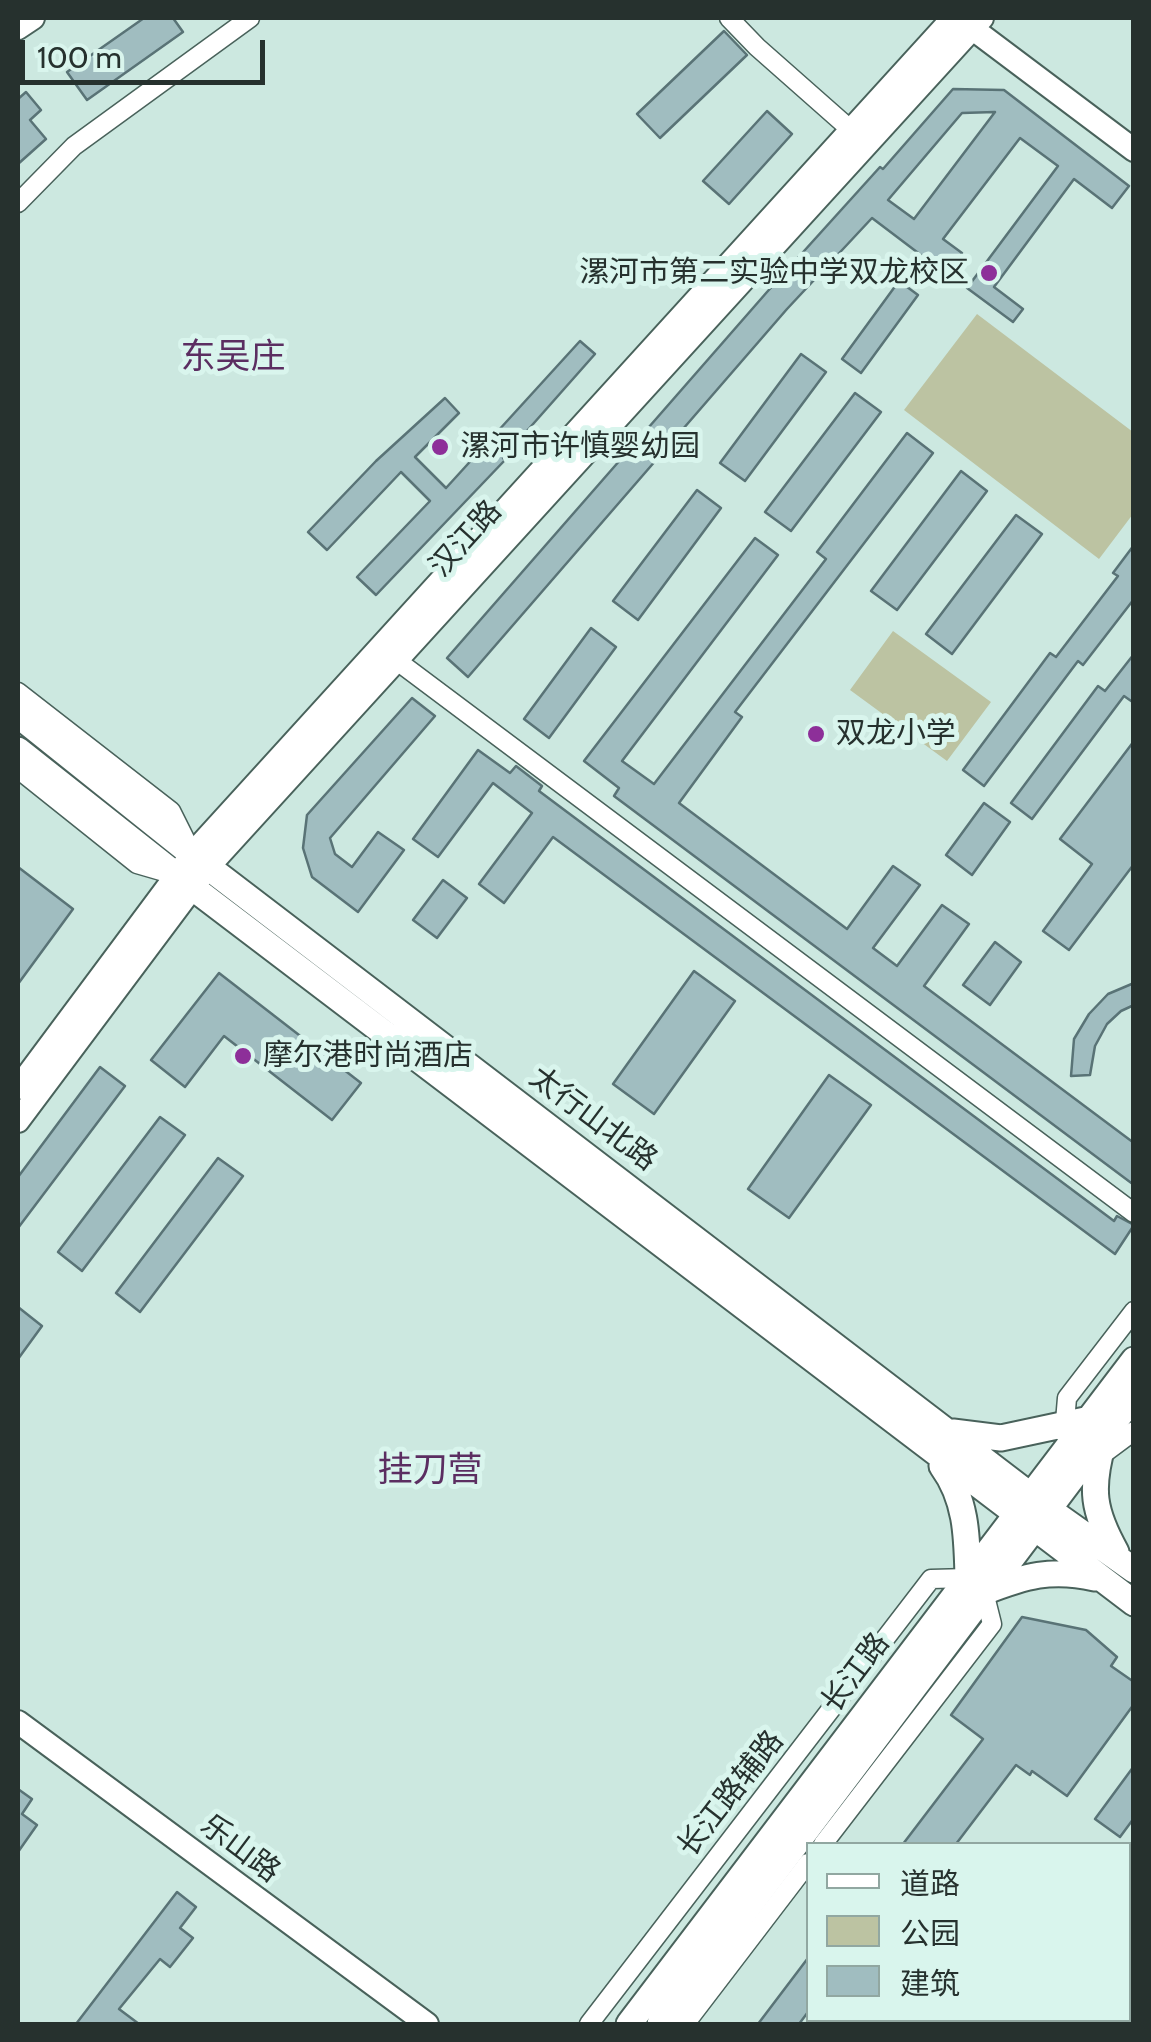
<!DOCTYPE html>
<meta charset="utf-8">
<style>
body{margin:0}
#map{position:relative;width:1151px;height:2042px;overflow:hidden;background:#cce8e0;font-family:Cabin,"Noto Sans SC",sans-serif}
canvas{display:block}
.frame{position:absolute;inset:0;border:20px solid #26312e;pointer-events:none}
.legend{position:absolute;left:806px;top:1842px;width:325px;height:180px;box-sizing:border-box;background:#d9f5ed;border:2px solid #91a7a1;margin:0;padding:12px 18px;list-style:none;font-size:30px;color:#26312e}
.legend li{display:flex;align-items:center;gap:20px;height:50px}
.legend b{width:50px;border:2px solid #91a7a1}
.scale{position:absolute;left:20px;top:40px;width:245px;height:45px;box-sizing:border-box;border:5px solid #26312e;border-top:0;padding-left:12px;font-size:30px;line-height:35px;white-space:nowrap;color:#26312e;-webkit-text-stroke:8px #d9f5ed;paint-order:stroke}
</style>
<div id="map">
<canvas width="1151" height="2042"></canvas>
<div class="frame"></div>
<ul class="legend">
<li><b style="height:12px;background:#fff"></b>道路</li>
<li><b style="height:28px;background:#bcc3a2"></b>公园</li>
<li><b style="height:28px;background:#a0bdc0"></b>建筑</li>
</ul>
<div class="scale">100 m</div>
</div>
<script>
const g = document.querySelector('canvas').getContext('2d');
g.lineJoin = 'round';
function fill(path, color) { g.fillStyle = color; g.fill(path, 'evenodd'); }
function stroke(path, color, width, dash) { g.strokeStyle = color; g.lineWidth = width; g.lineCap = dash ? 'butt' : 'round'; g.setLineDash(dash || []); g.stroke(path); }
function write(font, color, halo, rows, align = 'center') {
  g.font = font + ' Cabin,"Noto Sans SC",sans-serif'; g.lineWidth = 10; g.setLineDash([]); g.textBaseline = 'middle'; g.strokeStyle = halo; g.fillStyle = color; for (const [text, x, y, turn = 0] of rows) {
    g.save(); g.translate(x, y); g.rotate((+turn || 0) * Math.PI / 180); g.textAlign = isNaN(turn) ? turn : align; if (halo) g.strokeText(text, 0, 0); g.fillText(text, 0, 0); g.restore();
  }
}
fill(new Path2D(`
 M977 314 1133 432V514L1099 559 904 410Z
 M893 631 991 702 947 761 850 690Z`), '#bcc3a2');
const building = new Path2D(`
 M144 18H173L183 32 87 100 67 72Z
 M724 31 747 55 660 138 637 114Z
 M953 89 1004 90 1129 186 1112 208 1074 179 994 287 1023 309 1013 322 967 288 1058 166 1020 138 943 239 962 253 946 274 872 218 787 309 468 677 447 658 767 292 880 167 883 169ZM995 112 914 219 888 200 962 113Z
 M26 92 41 110 30 120 46 139 18 164V99Z
 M767 111 792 134 729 204 703 181Z
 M899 281 918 295 861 373 842 359Z
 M580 341 595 354 503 458 505 460 376 595 357 577 430 501 401 472 327 550 308 532 376 461 445 398 459 413 415 457 446 488Z
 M801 354 826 372 745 481 720 463Z
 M855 393 881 412 791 531 765 512Z
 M907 433 933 453 735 712 742 717 679 803 847 929 893 866 920 885 873 948 897 966 942 905 969 924 924 986 1134 1143V1185L614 796 619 788 584 761 755 538 778 555 622 761 654 784 826 559 817 552Z
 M961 471 987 491 897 610 871 591Z
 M697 490 721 508 638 620 613 601Z
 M1016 515 1042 534 952 654 926 634Z
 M1134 545V599L1083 665 1078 661 984 786 963 770 1050 653 1056 657 1118 576 1113 573Z
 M591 628 616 647 549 738 524 719Z
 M1134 654V703L1124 696 1032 819 1011 803 1098 686 1105 691Z
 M412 698 435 716 330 838 335 854 352 867 378 832 404 850 358 912 312 877 303 848 307 815Z
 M1134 741V864L1069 950 1043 931 1092 864 1060 839Z
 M478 750 510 773 516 766 542 786 539 791 1114 1221 1117 1216 1134 1225 1115 1254 553 837 504 903 479 884 532 813 493 783 438 857 413 839Z
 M984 803 1010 822 972 875 946 855Z
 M18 867 73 909 18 984Z
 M443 880 467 898 437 938 413 920Z
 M995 942 1021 962 990 1005 963 985Z
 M694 971 735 1001 654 1114 613 1084Z
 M219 973 361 1083 332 1120 224 1036 185 1087 151 1060Z
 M1134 983V1005L1121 1011 1107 1024 1095 1046 1090 1075 1071 1076 1074 1039 1089 1014 1108 994Z
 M100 1067 125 1086 18 1228V1177Z
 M829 1075 871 1105 789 1218 748 1189Z
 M160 1117 185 1135 82 1271 58 1252Z
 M218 1158 243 1176 140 1312 116 1293Z
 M18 1307 42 1326 18 1359Z
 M1022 1617 1086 1630 1117 1657 1111 1666 1134 1682V1704L1067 1796 1032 1771 1030 1775 1016 1765 956 1844H903L983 1739 951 1715Z
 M1134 1766V1818L1120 1837 1095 1819Z
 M18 1789 32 1799 22 1814 37 1825 18 1852Z
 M177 1892 196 1907 180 1928 193 1938 170 1967 160 1959 119 2009 139 2024H76Z
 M808 1958V2012L799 2024H758Z`);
fill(building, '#a0bdc0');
stroke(building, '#597376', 2.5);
const minor = new Path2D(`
 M729 18 757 47 851 130
 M18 203 74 146 250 18
 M396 660 1134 1213
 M18 692 171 811 190 849
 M18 769 137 864 168 873
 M1064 1433 1067 1398 1134 1311
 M1099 1457 1134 1431
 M823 1844 992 1624 984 1592
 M589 2024 931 1579 968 1578
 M685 2024 808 1863`);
const tertiary = new Path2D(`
 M961 20 1134 150
 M18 28 33 18
 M18 1088 193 853 953 18
 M18 1121 208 867 982 18
 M18 1722 427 2024`);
const secondary = new Path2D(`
 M18 715 208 867 1048 1509 1134 1570
 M18 750 176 875 1134 1603
 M953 1432 1001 1438 1090 1419
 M1103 1443C1090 1489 1093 1511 1116 1552
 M942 1466C967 1500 967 1538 968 1578
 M984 1592C1025 1576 1051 1568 1095 1578
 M629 2024 1134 1360
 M660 2024 1134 1396`);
stroke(minor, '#49625b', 21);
stroke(tertiary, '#49625b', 26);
stroke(secondary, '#49625b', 29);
stroke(minor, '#fff', 18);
stroke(tertiary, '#fff', 22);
stroke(secondary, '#fff', 25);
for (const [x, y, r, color] of [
 [989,273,10,"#8d2f99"],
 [440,447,10,"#8d2f99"],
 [816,734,10,"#8d2f99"],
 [243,1056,10,"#8d2f99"]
]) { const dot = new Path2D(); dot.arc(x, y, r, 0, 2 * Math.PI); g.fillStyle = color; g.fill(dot); stroke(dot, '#d9f5ed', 4); }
write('30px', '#26312e', '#d9f5ed', [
 ["漯河市第二实验中学双龙校区",969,273,"right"],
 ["漯河市许慎婴幼园",460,447],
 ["双龙小学",836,734],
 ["摩尔港时尚酒店",263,1056]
], 'left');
write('30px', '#26312e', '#d9f5ed', [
 ["汉江路",466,539,-48],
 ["太行山北路",593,1119,37],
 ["长江路",856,1673,-53],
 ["长江路辅路",731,1794,-52],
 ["乐山路",240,1849,37]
]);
write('35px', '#5b2e61', '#d9f5ed', [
 ["东吴庄",233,358],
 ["挂刀营",430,1471]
]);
</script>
